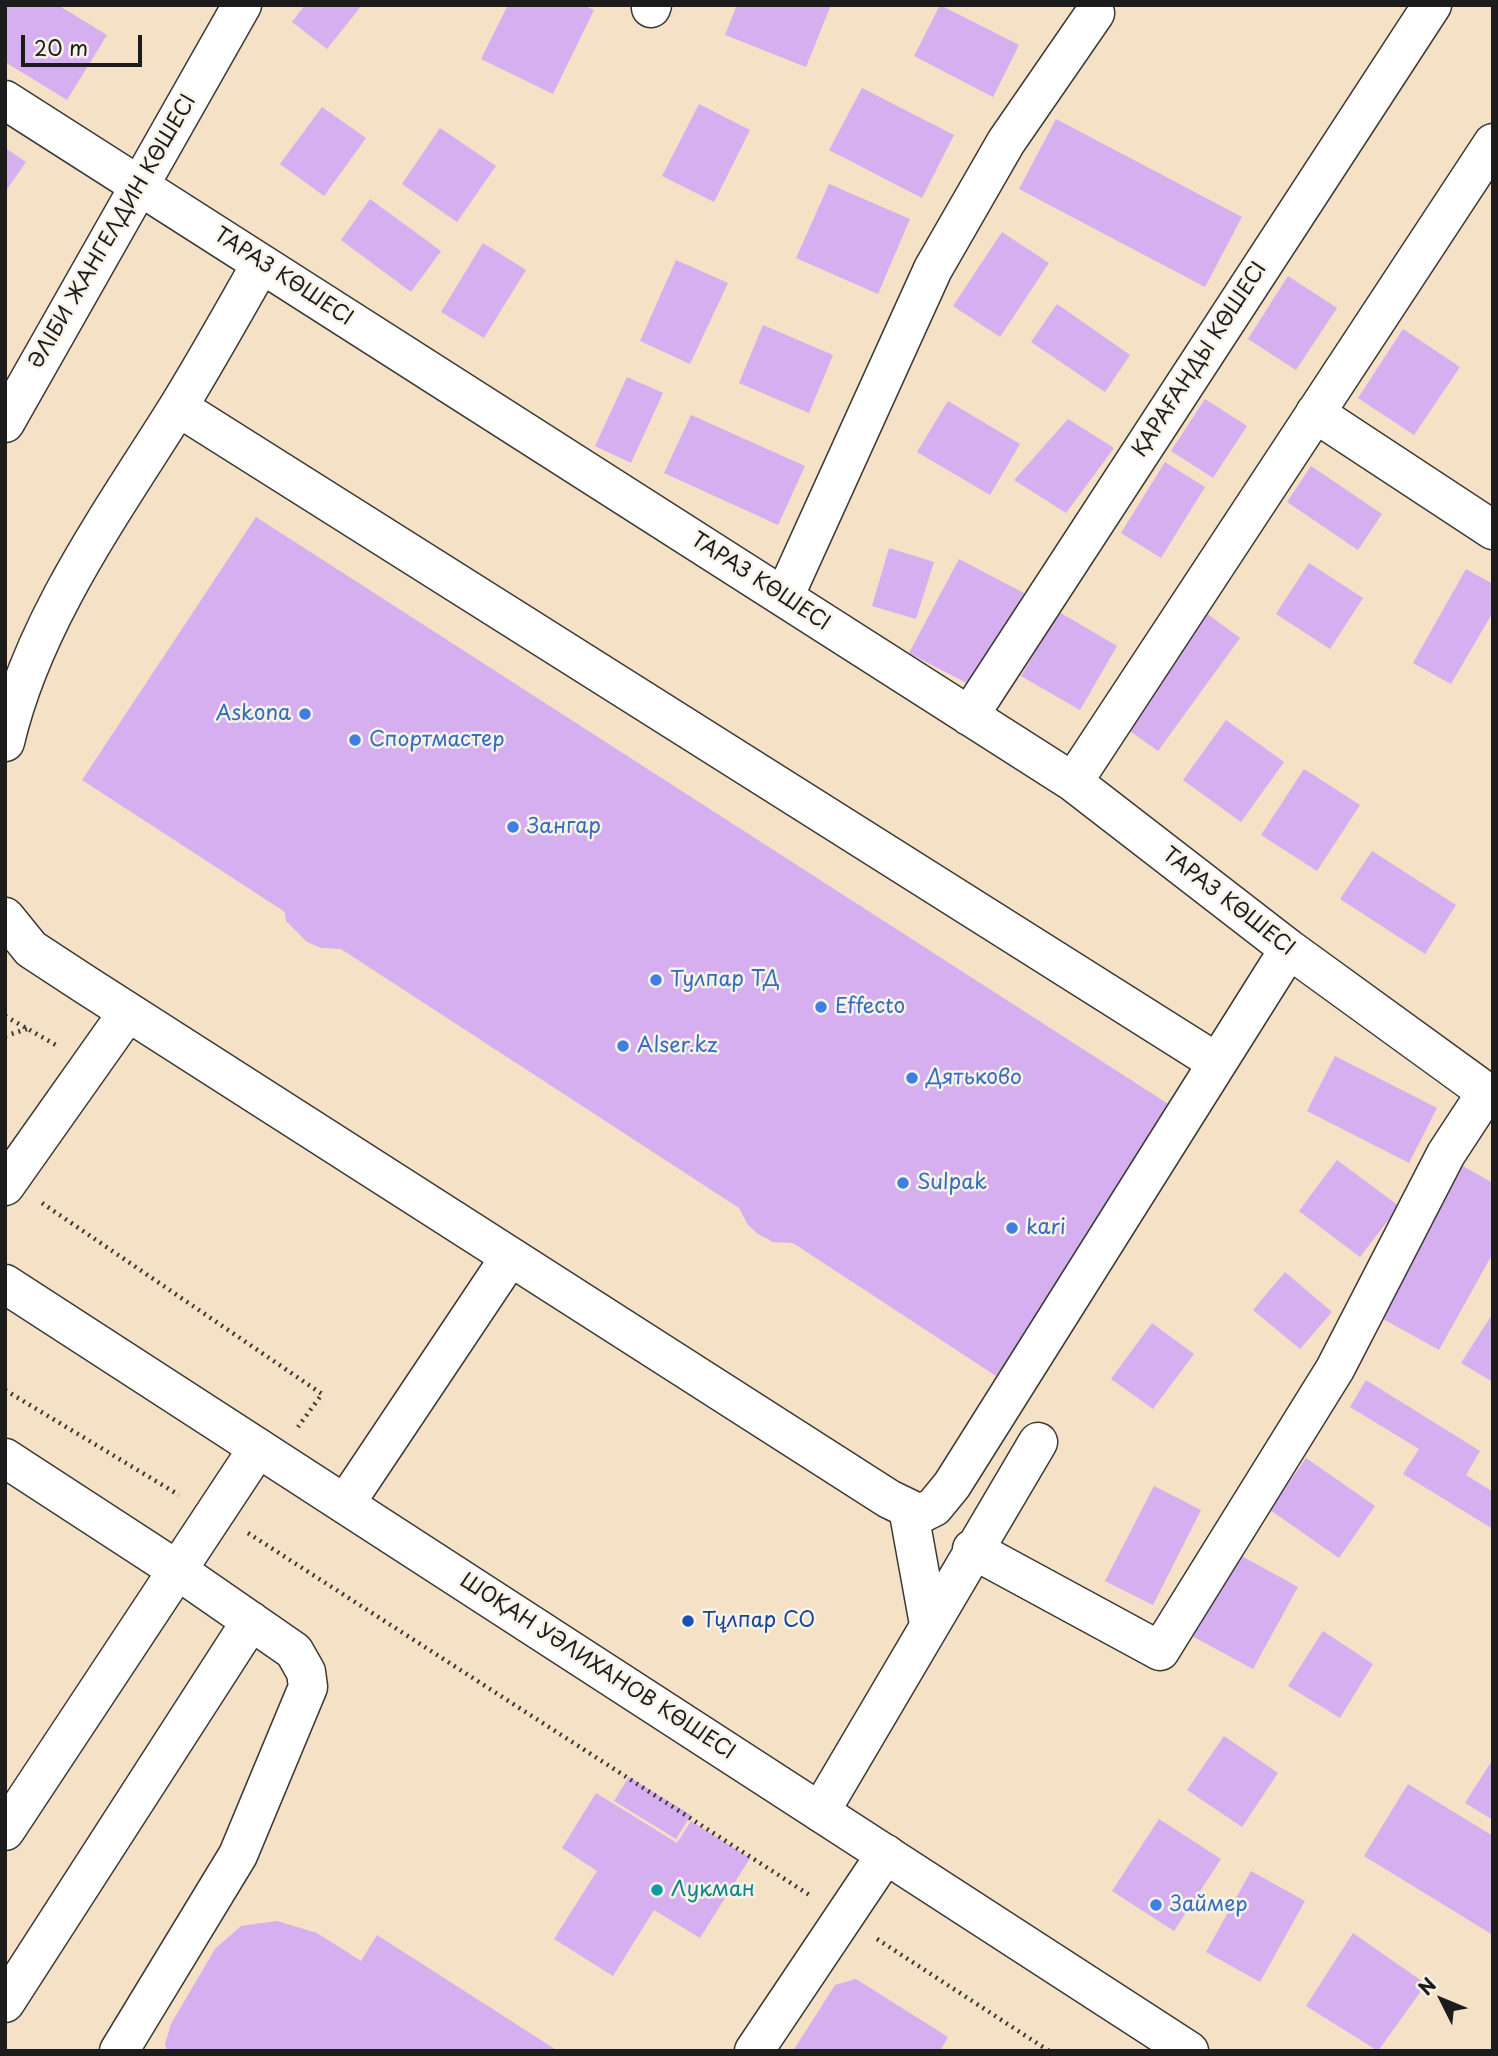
<!DOCTYPE html>
<meta charset="utf-8">
<style>
body{margin:0}
#map{position:relative;width:1498px;height:2056px;overflow:hidden;background:#f4e1c6;font-family:"Playpen Sans",sans-serif}
canvas{display:block}
.frame{position:absolute;inset:0;border:7px solid #1c1c1c;pointer-events:none}
.north{position:absolute;left:1407px;top:1965px;width:70px;height:70px;-webkit-text-stroke:5px #f7f3e8;paint-order:stroke;rotate:313deg;font-size:19px;font-weight:700;line-height:28px;text-align:center;color:#1c1c1c}
.north::after{content:'';display:block;margin:auto;width:24px;height:32px;background:#1c1c1c;clip-path:polygon(50% 0,100% 100%,50% 72%,0 100%)}
.scale{position:absolute;left:21px;top:35px;width:121px;height:32px;box-sizing:border-box;border:4px solid #1c1c1c;border-top:0;padding-left:9px;font-size:21px;line-height:24px;white-space:nowrap;color:#1c1c1c;-webkit-text-stroke:5px #f7f3e8;paint-order:stroke}
</style>
<div id="map">
<canvas width="1498" height="2056"></canvas>
<div class="frame"></div>
<div class="north">N</div>
<div class="scale">20 m</div>
</div>
<script>
const g = document.querySelector('canvas').getContext('2d');
g.lineJoin = 'round';
function fill(path, color) { g.fillStyle = color; g.fill(path, 'evenodd'); }
function stroke(path, color, width, dash) { g.strokeStyle = color; g.lineWidth = width; g.lineCap = dash ? 'butt' : 'round'; g.setLineDash(dash || []); g.stroke(path); }
function write(font, color, halo, rows, align = 'center') {
  g.font = font + ' "Playpen Sans",sans-serif'; g.lineWidth = 5; g.setLineDash([]); g.textBaseline = 'middle'; g.strokeStyle = halo; g.fillStyle = color; for (const [text, x, y, turn = 0] of rows) {
    g.save(); g.translate(x, y); g.rotate((+turn || 0) * Math.PI / 180); g.textAlign = isNaN(turn) ? turn : align; if (halo) g.strokeText(text, 0, 0); g.fillText(text, 0, 0); g.restore();
  }
}
fill(new Path2D(`
 M9 5H58L107 35 67 100 5 62V11Z
 M305 5H362L327 49 292 22Z
 M508 5H583L594 10 553 94 481 59Z
 M737 5H831L806 67 725 35Z
 M940 5 1019 45 993 97 914 56Z
 M862 88 954 135 922 198 829 150Z
 M699 104 750 130 714 202 662 176Z
 M322 107 366 138 324 196 280 164Z
 M1056 119 1242 217 1205 287 1019 189Z
 M440 128 496 166 457 222 402 184Z
 M5 148 26 162 5 192Z
 M829 184 910 219 878 294 796 258Z
 M370 199 441 251 411 292 341 240Z
 M1002 232 1049 263 1000 337 953 306Z
 M483 243 526 270 484 338 441 312Z
 M676 260 728 283 690 364 640 341Z
 M1288 276 1337 308 1296 370 1248 339Z
 M1057 304 1130 355 1105 392 1031 342Z
 M763 325 833 355 809 413 739 383Z
 M1403 329 1460 367 1414 435 1358 398Z
 M627 377 663 393 631 463 595 446Z
 M1205 399 1247 426 1213 478 1171 451Z
 M948 401 1020 444 990 495 917 452Z
 M691 415 805 466 778 525 664 473Z
 M1068 419 1114 448 1066 513 1014 480Z
 M1165 462 1205 487 1161 558 1121 533Z
 M1311 466 1382 514 1358 550 1287 502Z
 M256 517 1176 1109 996 1376 793 1243 773 1242 758 1234 748 1225 739 1208 341 949 321 948 307 942 286 921 285 912 82 780Z
 M889 548 934 562 916 619 872 606Z
 M959 559 1024 593 974 687 909 653Z
 M1309 563 1363 598 1330 649 1276 614Z
 M1466 569 1493 584V612L1451 684 1413 663Z
 M1202 610 1240 638 1158 751 1120 724Z
 M1059 612 1117 646 1080 710 1021 676Z
 M1226 720 1284 762 1241 822 1183 780Z
 M1304 769 1360 805 1317 871 1261 835Z
 M1372 851 1456 905 1425 954 1340 899Z
 M1335 1056 1437 1108 1409 1163 1307 1111Z
 M1337 1160 1399 1206 1360 1257 1299 1211Z
 M1461 1165 1493 1183V1253L1439 1350 1376 1315Z
 M1285 1272 1332 1312 1300 1349 1253 1310Z
 M1493 1313V1382L1461 1363Z
 M1152 1323 1194 1354 1153 1409 1111 1379Z
 M1366 1380 1480 1451 1466 1475 1493 1492V1529L1403 1474 1419 1449 1350 1407Z
 M1306 1458 1375 1506 1339 1558 1270 1510Z
 M1154 1486 1201 1510 1153 1605 1105 1581Z
 M1238 1554 1298 1587 1253 1669 1192 1636Z
 M1323 1631 1373 1664 1340 1718 1288 1686Z
 M1224 1736 1278 1773 1242 1827 1187 1790Z
 M1493 1759V1820L1465 1803Z
 M629 1777 691 1815 676 1839 614 1801Z
 M1408 1784 1493 1836V1935L1364 1856Z
 M596 1793 677 1843 691 1821 750 1858 700 1938 654 1910 613 1976 554 1939 597 1871 562 1848Z
 M1159 1819 1221 1859 1174 1931 1112 1891Z
 M1251 1871 1305 1901 1260 1982 1206 1952Z
 M277 1921 317 1933 361 1961 377 1935 558 2051H167L165 2044 171 2024 215 1949 241 1926Z
 M1353 1933 1426 1984 1378 2051 1306 2006Z
 M856 1979 948 2037 940 2051H793L835 1985Z`), '#d5aff0');
const minor = new Path2D(`
 M651 8 652 5
 M5 100 1073 782 1289 949 1493 1097
 M178 407 1216 1062
 M1315 413 1493 530
 M5 423 242 5
 M784 597 933 269 1006 142 1095 13
 M969 716 1432 5
 M5 742C33 621 113 511 178 407 207 360 234 311 261 264
 M1073 782 1493 143
 M5 917 31 949 86 985 889 1499 920 1514 934 1507 952 1485 1289 949
 M5 1186 128 1012
 M5 1458 177 1570 294 1651 306 1672 308 1687 238 1855 119 2051
 M345 1504 510 1257
 M908 1508 929 1624
 M972 1549 1160 1651 1335 1369 1446 1154 1486 1093
 M820 1812 1038 1442
 M5 1831 258 1448
 M5 2003 251 1621
 M754 2051 886 1854`);
const major = new Path2D(`
 M5 1284 1189 2051`);
stroke(minor, '#3c3a36', 41);
stroke(major, '#3c3a36', 41);
stroke(new Path2D(`
 M5 1016 56 1045
 M5 1036 30 1028
 M42 1203 322 1394 298 1427
 M5 1390 179 1495
 M248 1533 811 1896
 M877 1939 1049 2051`), '#3c3a36', 4.5, [2, 5]);
stroke(minor, '#fff', 38);
stroke(major, '#fff', 38);
for (const [x, y, r, color] of [
 [305,714,7,"#3f7fe0"],
 [355,740,7,"#3f7fe0"],
 [513,827,7,"#3f7fe0"],
 [656,980,7,"#3f7fe0"],
 [821,1007,7,"#3f7fe0"],
 [623,1046,7,"#3f7fe0"],
 [912,1078,7,"#3f7fe0"],
 [903,1183,7,"#3f7fe0"],
 [1012,1228,7,"#3f7fe0"],
 [688,1621,7,"#1a4fb4"],
 [657,1890,7,"#0f9aa8"],
 [1156,1905,7,"#3f7fe0"]
]) { const dot = new Path2D(); dot.arc(x, y, r, 0, 2 * Math.PI); g.fillStyle = color; g.fill(dot); stroke(dot, '#f7f3e8', 2.5); }
write('21px', '#1c1c1c', '#f7f3e8', [
 ["ӘЛІБИ ЖАНГЕЛДИН КӨШЕСІ",113,232,-60],
 ["ТАРАЗ КӨШЕСІ",283,277,33],
 ["ҚАРАҒАНДЫ КӨШЕСІ",1200,360,-57],
 ["ТАРАЗ КӨШЕСІ",760,582,33],
 ["ТАРАЗ КӨШЕСІ",1228,902,38],
 ["ШОҚАН УӘЛИХАНОВ КӨШЕСІ",597,1667,33]
]);
write('21px', '#366cbe', '#f7f3e8', [
 ["Askona",291,714,"right"],
 ["Спортмастер",369,740],
 ["Зангар",527,827],
 ["Тулпар ТД",670,980],
 ["Effecto",835,1007],
 ["Alser.kz",637,1046],
 ["Дятьково",926,1078],
 ["Sulpak",917,1183],
 ["kari",1026,1228],
 ["Займер",1170,1905]
], 'left');
write('21px', '#164399', '#f7f3e8', [
 ["Тұлпар СО",702,1621]
], 'left');
write('21px', '#0d838f', '#f7f3e8', [
 ["Лукман",671,1890]
], 'left');
</script>
